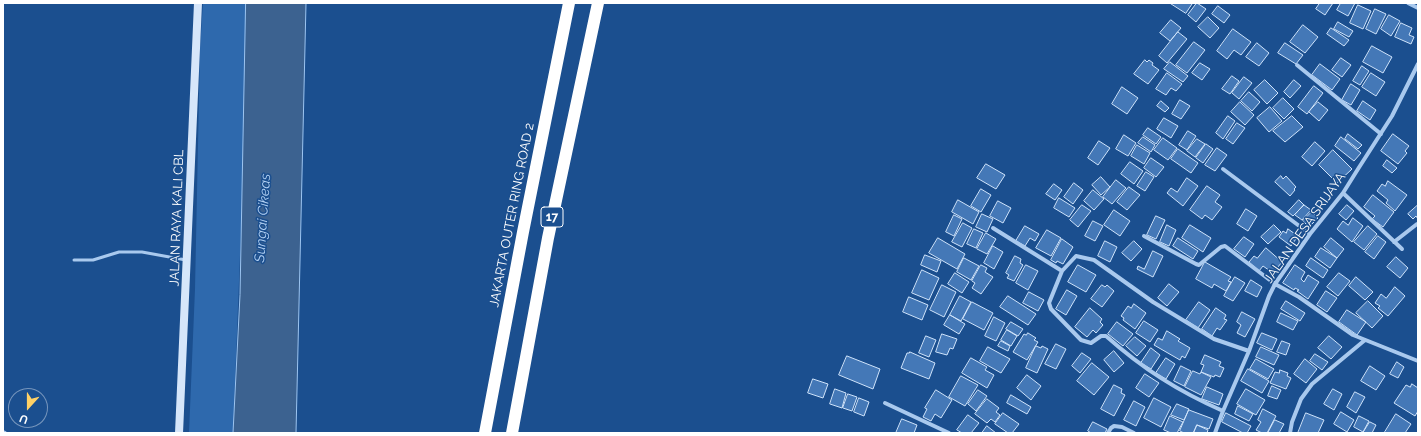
<!DOCTYPE html>
<style>
body{margin:0}
#map{position:relative;width:1421px;height:436px;overflow:hidden;background:#1b4f8f;font-family:Raleway,sans-serif}
canvas{display:block}
.frame{position:absolute;inset:0;border:4px solid #fff;pointer-events:none}
.north{position:absolute;left:8px;top:388px;width:40px;height:40px;box-sizing:border-box;background:#1b4f8f;border:1px solid #7695bc;border-radius:50%;rotate:201deg;font-size:11px;font-weight:700;line-height:16px;text-align:center;color:#fff}
.north::after{content:'';display:block;margin:auto;width:14px;height:18px;background:#ffd166;clip-path:polygon(50% 0,100% 100%,50% 72%,0 100%)}
</style>
<div id="map">
<canvas width="1421" height="436"></canvas>
<div class="frame"></div>
<div class="north">U</div>
</div>
<script>
const g = document.querySelector('canvas').getContext('2d');
g.lineJoin = 'round';
function fill(path, color) { g.fillStyle = color; g.fill(path, 'evenodd'); }
function stroke(path, color, width, dash) { g.strokeStyle = color; g.lineWidth = width; g.lineCap = dash ? 'butt' : 'round'; g.setLineDash(dash || []); g.stroke(path); }
function write(font, color, halo, rows, align = 'center') {
  g.font = font + ' Raleway,sans-serif'; g.lineWidth = 3; g.setLineDash([]); g.textBaseline = 'middle'; g.strokeStyle = halo; g.fillStyle = color; for (const [text, x, y, turn = 0] of rows) {
    g.save(); g.translate(x, y); g.rotate((+turn || 0) * Math.PI / 180); g.textAlign = isNaN(turn) ? turn : align; if (halo) g.strokeText(text, 0, 0); g.fillText(text, 0, 0); g.restore();
  }
}
fill(new Path2D(`
 M203 3H247L241 230 233 433H189L195 289 200 48Z`), '#2e69ad');
const water = new Path2D(`
 M246 3H306L296 433H233L240 295Z`);
fill(water, '#3c6290');
stroke(water, '#9cc4f0', 1);
const building = new Path2D(`
 M1170 3H1191L1192 4 1186 13Z
 M1197 3 1206 9 1196 22 1188 15Z
 M1320 3H1333L1325 15 1316 9Z
 M1341 3H1355L1348 16 1337 10Z
 M1358 5 1371 11 1363 29 1350 23Z
 M1218 6 1230 15 1224 23 1212 14Z
 M1375 9 1386 14 1376 34 1366 29Z
 M1389 15 1400 21 1391 36 1381 29Z
 M1208 17 1219 28 1210 38 1198 27Z
 M1171 20 1181 28 1170 41 1160 33Z
 M1338 22 1353 31 1349 37 1334 29Z
 M1401 23 1412 28 1409 35 1414 37 1411 44 1395 37Z
 M1303 25 1318 37 1305 53 1290 42Z
 M1331 28 1349 40 1344 46 1327 34Z
 M1233 29 1251 42 1241 55 1234 50 1227 59 1217 51Z
 M1178 32 1187 39 1167 63 1159 56Z
 M1194 42 1205 50 1187 73 1176 65Z
 M1257 43 1269 53 1259 66 1246 57Z
 M1285 43 1303 55 1296 64 1278 53Z
 M1372 46 1392 57 1383 73 1363 62Z
 M1341 58 1351 65 1342 77 1332 70Z
 M1145 60 1147 62 1149 60 1153 63 1152 65 1159 70 1148 84 1134 74Z
 M1170 62 1188 76 1183 82 1164 69Z
 M1200 63 1210 69 1202 80 1192 73Z
 M1320 64 1340 79 1332 90 1312 75Z
 M1362 66 1369 71 1360 85 1353 81Z
 M1167 73 1182 84 1176 91 1171 88 1166 95 1156 89Z
 M1371 73 1385 82 1376 96 1362 87Z
 M1232 76 1239 81 1230 94 1222 89Z
 M1244 77 1252 83 1239 99 1232 93Z
 M1265 80 1278 93 1267 104 1254 90Z
 M1294 80 1301 86 1290 98 1284 92Z
 M1351 84 1360 90 1351 105 1342 100Z
 M1314 86 1323 93 1307 114 1298 107Z
 M1122 87 1138 98 1127 114 1112 104Z
 M1249 92 1260 102 1252 111 1241 101Z
 M1283 98 1294 109 1284 119 1273 108Z
 M1180 100 1190 106 1181 119 1172 114Z
 M1161 101 1169 108 1165 112 1157 106Z
 M1363 101 1376 110 1370 120 1357 111Z
 M1240 102 1254 115 1245 125 1231 112Z
 M1318 102 1328 110 1319 121 1309 112Z
 M1270 107 1282 121 1269 132 1257 118Z
 M1228 116 1235 121 1223 139 1216 133Z
 M1292 116 1303 127 1285 142 1273 131Z
 M1164 118 1178 126 1171 138 1157 129Z
 M1237 123 1245 128 1233 144 1226 139Z
 M1148 128 1161 137 1156 144 1143 135Z
 M1188 131 1196 136 1187 150 1179 145Z
 M1348 134 1362 145 1358 149 1345 139Z
 M1393 134 1409 146 1405 151 1407 153 1398 164 1381 151Z
 M1124 135 1136 143 1128 156 1116 149Z
 M1143 137 1155 145 1151 152 1138 143Z
 M1341 137 1361 153 1354 161 1335 146Z
 M1163 138 1177 148 1168 160 1154 150Z
 M1197 139 1205 144 1195 157 1187 151Z
 M1099 141 1110 148 1098 165 1088 158Z
 M1315 142 1325 151 1312 166 1302 157Z
 M1206 144 1213 149 1203 163 1196 158Z
 M1137 145 1150 153 1144 164 1131 156Z
 M1217 148 1227 155 1215 171 1205 165Z
 M1178 149 1198 163 1191 173 1171 159Z
 M1333 150 1352 169 1337 183 1319 165Z
 M1151 158 1164 167 1156 177 1144 168Z
 M1387 160 1397 168 1392 173 1383 166Z
 M1130 162 1143 171 1134 184 1121 174Z
 M986 164 1005 175 996 189 977 178Z
 M1146 172 1154 177 1145 191 1137 186Z
 M1281 176 1283 179 1286 176 1296 187 1294 189 1295 190 1290 196 1275 182Z
 M1101 177 1110 187 1101 195 1092 185Z
 M1187 178 1198 186 1183 206 1167 193 1171 188 1177 192Z
 M1116 180 1126 188 1112 204 1103 197Z
 M1388 181 1407 195 1395 211 1386 203 1388 200 1377 191 1382 184 1385 186Z
 M1074 183 1083 190 1073 204 1064 197Z
 M1054 184 1062 190 1055 200 1046 194Z
 M1207 186 1220 195 1215 202 1222 207 1212 220 1205 215 1202 219 1190 210Z
 M1129 187 1140 195 1127 210 1117 202Z
 M981 189 991 195 981 212 971 206Z
 M1093 190 1104 199 1094 210 1084 201Z
 M1373 195 1394 212 1383 227 1372 219 1375 216 1364 207Z
 M1059 198 1075 208 1069 217 1054 208Z
 M958 200 979 212 973 224 952 212Z
 M1299 200 1304 205 1293 216 1288 212Z
 M998 201 1011 208 1003 223 990 216Z
 M1082 205 1091 211 1078 227 1070 220Z
 M1304 205 1311 210 1302 220 1295 215Z
 M1347 205 1354 211 1346 220 1339 214Z
 M1418 205V219L1416 216 1413 219 1408 214Z
 M1246 209 1257 216 1248 231 1237 224Z
 M1114 210 1130 221 1120 236 1104 225Z
 M1312 212 1318 218 1309 227 1303 221Z
 M982 214 993 219 987 232 976 227Z
 M954 215 962 219 954 236 946 232Z
 M1156 216 1165 220 1156 239 1147 235Z
 M1353 218 1363 226 1352 242 1337 229 1343 221 1348 225Z
 M1093 221 1103 226 1095 241 1085 236Z
 M963 223 972 228 962 247 952 242Z
 M1167 225 1176 230 1169 246 1160 242Z
 M1190 225 1211 238 1203 252 1182 238Z
 M1274 225 1281 232 1268 244 1261 237Z
 M1025 226 1039 234 1035 241 1030 238 1025 246 1016 241Z
 M1368 226 1377 234 1364 250 1354 242Z
 M974 229 983 233 976 248 967 244Z
 M1288 229 1298 236 1291 246 1279 237 1283 231 1286 233Z
 M1047 230 1061 238 1051 256 1036 248Z
 M986 233 996 239 987 254 977 249Z
 M1378 236 1386 242 1374 259 1365 252Z
 M1244 237 1254 244 1245 257 1234 249Z
 M938 238 965 254 957 269 929 253Z
 M1178 238 1198 251 1193 259 1173 246Z
 M1331 238 1344 249 1337 258 1324 247Z
 M1062 239 1073 247 1063 264 1057 261 1056 263 1051 260Z
 M1105 241 1117 247 1110 262 1098 256Z
 M1134 241 1142 249 1131 261 1122 253Z
 M993 246 1003 252 994 269 984 263Z
 M1266 248 1282 262 1273 273 1263 266 1259 271 1249 262 1254 256 1257 258Z
 M1321 248 1337 258 1330 268 1315 257Z
 M1153 251 1163 256 1153 277 1137 269 1138 266 1144 269Z
 M925 255 941 261 937 272 921 265Z
 M1015 256 1021 259 1020 263 1023 265 1014 281 1007 278 1009 275 1006 273Z
 M1396 257 1408 268 1400 278 1387 267Z
 M964 258 979 266 971 280 957 272Z
 M1311 258 1328 270 1323 278 1306 266Z
 M1205 262 1231 277 1228 281 1231 282 1226 291 1214 284 1212 288 1196 279Z
 M981 265 987 268 985 272 993 277 981 294 972 288 975 283 972 281Z
 M1026 265 1038 271 1028 290 1016 283Z
 M1078 265 1096 275 1086 292 1068 282Z
 M1295 265 1305 272 1301 279 1304 282 1308 275 1319 282 1308 299 1297 291 1299 290 1295 288 1294 290 1283 283Z
 M922 270 939 278 929 300 912 293Z
 M955 273 969 282 962 293 948 284Z
 M1339 273 1350 281 1338 296 1327 287Z
 M1235 277 1245 283 1233 301 1224 296Z
 M1356 277 1373 292 1365 300 1349 286Z
 M1251 280 1262 287 1257 297 1245 291Z
 M1169 284 1179 292 1167 306 1158 298Z
 M942 285 956 292 944 317 930 310Z
 M1102 285 1105 287 1107 285 1114 291 1102 307 1091 299Z
 M1395 287 1405 296 1388 316 1378 308 1380 306 1375 303 1381 294 1386 298Z
 M1067 290 1077 296 1066 315 1056 309Z
 M1326 291 1337 298 1327 312 1317 305Z
 M1029 292 1044 300 1038 311 1023 303Z
 M960 296 971 302 961 321 950 315Z
 M1008 296 1036 314 1028 325 1000 307Z
 M909 297 928 305 922 320 903 312Z
 M1286 301 1305 313 1300 321 1281 309Z
 M1368 301 1383 316 1372 328 1356 313Z
 M972 302 993 313 984 330 963 319Z
 M1199 302 1210 310 1198 328 1186 320Z
 M1134 304 1146 313 1135 329 1123 320 1124 318 1121 316 1128 306 1131 308Z
 M1090 308 1102 319 1100 322 1103 325 1096 333 1093 330 1087 337 1075 327Z
 M1216 308 1226 315 1224 319 1227 320 1220 330 1217 328 1212 336 1202 329Z
 M1347 310 1366 322 1357 335 1339 322Z
 M1242 312 1255 319 1245 337 1237 333 1241 325 1237 322Z
 M1281 313 1298 321 1293 330 1277 322Z
 M950 315 965 324 959 334 944 325Z
 M994 317 1005 323 996 341 985 336Z
 M1144 321 1158 330 1150 342 1136 333Z
 M1011 322 1023 329 1018 336 1006 329Z
 M1117 322 1133 334 1123 346 1108 334Z
 M1007 330 1017 336 1011 346 1001 340Z
 M1167 331 1180 339 1178 341 1190 348 1185 358 1182 356 1180 360 1154 345 1158 338 1162 340Z
 M1028 333 1036 338 1034 340 1038 342 1027 360 1013 352 1024 334 1026 335Z
 M1262 333 1277 339 1272 350 1257 343Z
 M942 334 957 339 953 349 950 348 947 355 936 352Z
 M926 336 936 340 929 357 919 353Z
 M1329 336 1342 347 1331 359 1318 348Z
 M1135 337 1146 346 1137 356 1126 346Z
 M1001 341 1010 346 1008 351 998 346Z
 M1282 341 1290 344 1286 355 1277 352Z
 M1056 344 1066 349 1056 369 1045 364Z
 M1036 346 1041 348 1042 346 1048 349 1037 373 1026 368Z
 M988 347 1010 359 1001 373 980 361Z
 M1261 347 1279 355 1274 365 1256 357Z
 M1151 348 1160 355 1151 369 1141 363Z
 M1114 351 1124 363 1114 372 1104 360Z
 M910 352 935 363 929 379 901 368 907 353H909Z
 M1082 353 1091 359 1080 373 1072 366Z
 M1315 354 1328 362 1322 370 1310 361Z
 M1205 355 1221 362 1219 366 1224 368 1220 377 1215 375 1214 377 1201 372 1204 365 1201 364Z
 M847 356 880 369 873 389 839 375Z
 M971 358 987 367 985 370 994 375 987 388 962 373Z
 M1166 358 1175 364 1166 379 1156 373Z
 M1256 359 1274 369 1268 379 1250 369Z
 M1305 359 1317 369 1306 383 1294 374Z
 M1397 362 1404 367 1398 378 1390 374Z
 M1092 363 1109 377 1094 395 1077 381Z
 M1181 366 1191 371 1184 386 1174 381Z
 M1370 366 1385 376 1376 390 1361 381Z
 M1248 369 1269 381 1262 393 1241 381Z
 M1280 370 1288 373 1287 376 1291 378 1286 389 1270 383 1275 372 1279 373Z
 M1193 371 1200 374 1201 372 1211 377 1201 395 1185 387Z
 M1145 374 1159 383 1149 397 1136 388Z
 M1027 375 1041 386 1031 400 1017 388Z
 M961 376 978 385 965 406 949 397Z
 M813 379 828 384 823 398 808 393Z
 M1412 384 1418 388V411L1415 416 1394 403 1406 385 1410 387Z
 M1114 385 1122 389 1121 393 1125 395 1114 416 1101 409Z
 M1272 386 1281 390 1277 399 1268 396Z
 M1207 387 1223 394 1219 405 1202 399Z
 M835 389 846 393 842 408 830 404Z
 M1246 389 1265 400 1256 415 1237 404Z
 M1333 389 1342 394 1334 410 1324 404Z
 M936 390 952 400 941 418 935 414 931 421 923 417 927 409 925 408Z
 M978 390 987 396 976 411 968 404Z
 M1355 392 1365 397 1356 413 1347 407Z
 M848 394 857 397 852 411 843 408Z
 M1011 395 1031 407 1027 414 1007 403Z
 M859 398 869 402 864 416 854 412Z
 M1154 398 1171 407 1161 427 1144 418Z
 M987 399 999 408 996 412 1000 415 995 422 991 419 987 423 975 414Z
 M1134 401 1145 407 1136 426 1124 420Z
 M1177 404 1189 409 1184 420 1171 415Z
 M1238 406 1253 414 1249 421 1235 414Z
 M1263 409 1276 416 1267 433H1262L1256 430 1261 422 1258 420Z
 M1189 410 1213 419 1209 429 1197 425 1193 433H1184L1180 431Z
 M1341 412 1354 420 1347 432 1334 424Z
 M1003 413 1019 424 1012 433H1008L995 424Z
 M1226 413 1251 426 1247 433H1243L1222 422Z
 M1306 413 1324 420 1318 433H1298Z
 M1396 414 1411 424 1405 433H1386L1385 432Z
 M968 415 979 423 971 433H962L957 430Z
 M1170 416 1183 422 1177 433H1171L1164 430Z
 M1359 416 1369 421 1363 432 1354 427Z
 M902 419 917 425 914 433H896Z
 M1275 420 1284 424 1279 433H1268Z
 M1093 422 1107 429 1105 433H1091L1088 431Z
 M1370 422 1376 425 1372 433H1363Z
 M1197 425 1208 430 1207 433H1194Z
 M987 426 996 433H982Z`);
fill(building, '#4478b7');
stroke(building, '#cfe3fa', 1);
stroke(new Path2D(`
 M74 260H93L119 252H142L186 260`), '#a9c9ee', 3);
stroke(new Path2D(`
 M1408 3 1418 8
 M1297 65 1381 134
 M1223 169 1310 234
 M1343 193 1402 249
 M993 228 1062 271
 M1144 236 1196 264 1199 265 1221 247 1225 246 1275 284 1299 297 1353 335 1418 361
 M1394 242 1417 224
 M885 403 949 433
 M1223 411C1178 391 1143 369 1106 336H1101L1091 343 1081 340 1051 309 1049 303 1062 271 1076 256 1094 260 1153 302 1214 339 1249 351
 M3 432 5 433
 M1108 433 1111 428 1114 426 1122 427 1134 433
 M1215 433 1223 411 1249 351 1269 296 1275 284 1310 234 1343 193 1358 169 1392 116 1418 64
 M1290 433 1292 422 1301 399 1312 384 1365 340`), '#a9c9ee', 4);
stroke(new Path2D(`
 M179 433 198 3`), '#d6e6fa', 8);
stroke(new Path2D(`
 M485 433 523 232 569 3
 M512 433 548 238 598 3`), '#fff', 12);
for (const [x, y, w] of [
 [552,217,22]
]) { const box = new Path2D(); box.roundRect(x - w / 2, y - 10, w, 20, 3); g.fillStyle = '#1b4f8f'; g.fill(box); stroke(box, '#fff', 1); }
write('bold 12px', '#fff', null, [
 ["17",552,217]
]);
write('13px', '#fff', '#1b4f8f', [
 ["JAKARTA OUTER RING ROAD 2",512,215,-79],
 ["JALAN RAYA KALI CBL",177,218,-88],
 ["JALAN DESA SRIJAYA",1305,228,-55]
]);
write('italic 14px', '#b5d3f5', '#1b4f8f', [
 ["Sungai Cikeas",263,218,-86]
]);
</script>
